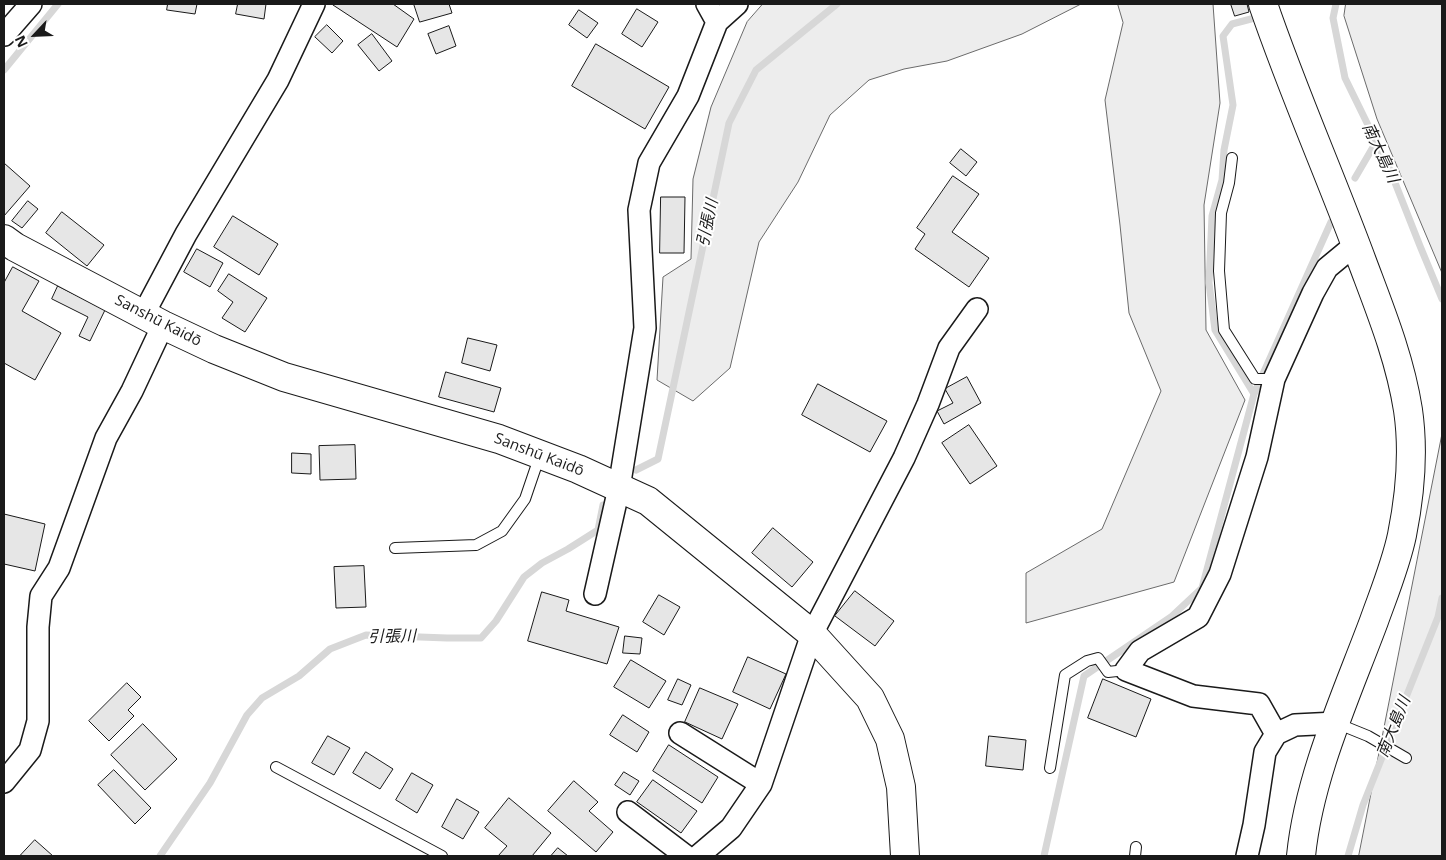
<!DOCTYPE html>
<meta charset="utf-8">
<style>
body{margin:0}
#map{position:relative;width:1446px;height:860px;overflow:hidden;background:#fff;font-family:"Open Sans",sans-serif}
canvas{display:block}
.frame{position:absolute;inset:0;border:5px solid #1a1a1a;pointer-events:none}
.north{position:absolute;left:10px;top:10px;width:50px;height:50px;-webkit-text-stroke:4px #fff;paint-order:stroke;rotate:245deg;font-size:14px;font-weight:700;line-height:20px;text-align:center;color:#1a1a1a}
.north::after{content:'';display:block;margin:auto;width:18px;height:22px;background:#1a1a1a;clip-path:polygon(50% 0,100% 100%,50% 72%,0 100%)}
</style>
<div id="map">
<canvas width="1446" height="860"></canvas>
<div class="frame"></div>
<div class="north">N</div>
</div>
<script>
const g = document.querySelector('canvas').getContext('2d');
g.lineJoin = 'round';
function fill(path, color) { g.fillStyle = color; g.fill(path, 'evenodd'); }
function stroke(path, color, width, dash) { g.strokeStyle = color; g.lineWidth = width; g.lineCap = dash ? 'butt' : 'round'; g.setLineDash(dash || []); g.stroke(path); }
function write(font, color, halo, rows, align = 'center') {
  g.font = font + ' "Open Sans","Noto Sans JP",sans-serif'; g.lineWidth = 4; g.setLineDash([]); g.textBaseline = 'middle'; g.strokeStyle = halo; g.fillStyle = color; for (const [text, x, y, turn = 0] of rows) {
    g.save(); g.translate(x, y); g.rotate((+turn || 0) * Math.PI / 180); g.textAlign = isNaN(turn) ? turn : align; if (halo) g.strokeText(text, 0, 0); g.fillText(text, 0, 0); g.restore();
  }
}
const built = new Path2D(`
 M763 4H1081L1022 34 947 61 904 69 869 80 830 115 798 182 759 242 730 368 693 401 657 380 663 277 691 259 693 179 711 107 747 22Z
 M1118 4H1213L1220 103 1204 205 1206 330 1245 400 1174 582 1026 623V573L1102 529 1161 391 1129 313 1120 225 1105 100 1123 23Z
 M1346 4H1442V273L1377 119 1344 16Z
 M1442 434V856H1359Z`);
fill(built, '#ededed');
stroke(built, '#6a6a6a', 1);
stroke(new Path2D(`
 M1336 4 1333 18 1345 78 1390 170 1420 246 1442 299
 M1251 19 1232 24 1223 36 1233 105 1224 150 1222 180 1212 216 1209 283 1215 330 1254 394
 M4 70 58 4
 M1355 178 1376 142
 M636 470 658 459 729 123 756 70 837 4
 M160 856 210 783 247 715 262 698 299 676 330 649 366 635 447 638H481L496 621 524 577 542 563 568 549 598 530 603 505
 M1044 856 1084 676 1171 617 1202 588 1254 394 1331 222
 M1348 856 1363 805 1438 617 1442 598`), '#d7d7d7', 7);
const building = new Path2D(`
 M168 4H197L195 14 167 10Z
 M238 4H266L264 19 236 14Z
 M333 4H393L414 19 397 47 333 5Z
 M414 4H449L452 13 420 22Z
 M1231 4H1247L1249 12 1235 16Z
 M637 9 658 22 642 47 622 34Z
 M579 10 598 23 587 38 569 25Z
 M327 25 343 41 332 53 315 37Z
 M449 26 456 46 436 54 428 34Z
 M372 34 392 61 379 71 358 45Z
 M596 44 669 87 645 129 572 86Z
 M961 149 977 162 966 176 950 163Z
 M4 163 30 186 4 216Z
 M953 176 979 194 952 232 989 258 969 287 915 249 925 234 917 228Z
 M661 197H685L684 253H660Z
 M28 201 38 209 22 228 12 221Z
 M62 212 104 245 87 266 46 233Z
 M233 216 278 244 259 275 214 247Z
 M197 249 223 263 210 287 184 272Z
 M13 267 39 281 22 311 61 333 35 380 4 363V283Z
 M229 274 267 298 245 332 222 318 233 302 218 291Z
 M58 286 105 310 90 341 79 336 88 317 52 299Z
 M468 338 497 345 490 371 462 363Z
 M446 372 501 388 494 412 439 397Z
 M967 377 981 403 944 424 937 411 953 403 945 389Z
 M818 384 887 421 870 452 802 415Z
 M969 425 997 466 970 484 942 443Z
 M355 445 356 479 320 480 319 446Z
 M292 453 311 454V474L292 473Z
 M4 514 45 524 35 571 4 564Z
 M773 528 813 562 792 587 752 553Z
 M364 566 366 607 336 608 334 567Z
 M855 591 894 621 875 646 835 616Z
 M542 592 569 600 566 611 619 627 607 664 528 641Z
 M659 595 680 607 664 635 643 622Z
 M625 636 642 638 640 654 623 653Z
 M748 657 786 674 770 709 733 692Z
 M631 660 666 681 649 708 614 687Z
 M678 679 691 685 682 705 668 700Z
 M1103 679 1151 699 1136 737 1088 718Z
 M127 683 141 697 128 710 134 716 109 741 89 721Z
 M700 688 738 704 722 739 685 722Z
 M623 715 649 732 637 752 610 735Z
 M143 724 177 759 145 790 111 755Z
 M328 736 350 748 334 775 312 763Z
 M989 736 1026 740 1023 770 986 766Z
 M669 745 718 777 702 803 653 771Z
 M366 752 393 769 380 789 353 773Z
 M114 770 151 808 135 824 98 785Z
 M624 772 639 781 630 795 615 785Z
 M412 773 433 785 417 813 396 800Z
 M653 780 697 811 681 833 637 802Z
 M574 781 598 802 589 811 613 832 596 852 548 811Z
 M509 798 551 833 532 856H498L507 846 485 828Z
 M457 799 479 812 463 839 442 827Z
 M35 840 53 856H23L21 855Z
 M558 848 568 856H551Z`);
fill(building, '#e6e6e6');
stroke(building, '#1a1a1a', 1);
const lane = new Path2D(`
 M1232 158 1229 183 1221 213 1219 271 1224 330 1255 379H1274
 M395 548 476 545 502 531 525 499 540 455
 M1336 723 1368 736 1406 758
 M276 767 442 856
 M1050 768 1065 675 1087 661 1098 658 1108 672 1126 670
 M1135 856 1136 847`);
const street = new Path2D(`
 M717 22 737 4
 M4 35 31 4
 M143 315 186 234 278 80 314 4
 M595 594 619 488 645 328 639 210 649 163 688 96 717 22 707 4
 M680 733 761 784
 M1276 734 1259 704 1193 696 1126 670 1140 651 1198 617 1220 574 1257 457 1274 379 1313 293 1327 268 1356 244
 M4 782 30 750 38 721V627L41 596 59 568 106 438 132 391 163 325
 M628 812 686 856
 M698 856 731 828 761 784 812 634 904 458 928 404 949 348 977 309
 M1247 856 1254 825 1265 752 1276 734 1295 725 1336 723`);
const secondary = new Path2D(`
 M1263 4C1293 92 1331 177 1363 264 1381 312 1400 359 1408 410 1414 451 1410 495 1402 535 1396 564 1384 593 1374 621 1346 696 1309 776 1301 856`);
const primary = new Path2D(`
 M4 239 15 247 163 325 214 349 284 377 499 439 578 469 648 501 812 634 870 698 890 739 901 787 905 856`);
stroke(lane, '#1a1a1a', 12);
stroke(street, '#1a1a1a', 24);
stroke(secondary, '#1a1a1a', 30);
stroke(primary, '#1a1a1a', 30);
stroke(lane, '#fff', 10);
stroke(street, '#fff', 21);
stroke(secondary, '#fff', 28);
stroke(primary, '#fff', 28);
write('15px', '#1a1a1a', '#fff', [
 ["Sanshū Kaidō",158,321,27],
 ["Sanshū Kaidō",539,455,21]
]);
write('italic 16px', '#1a1a1a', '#fff', [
 ["南大島川",1380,153,65],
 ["引張川",708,223,-78],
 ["引張川",392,637,-1],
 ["南大島川",1394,727,-68]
]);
</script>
